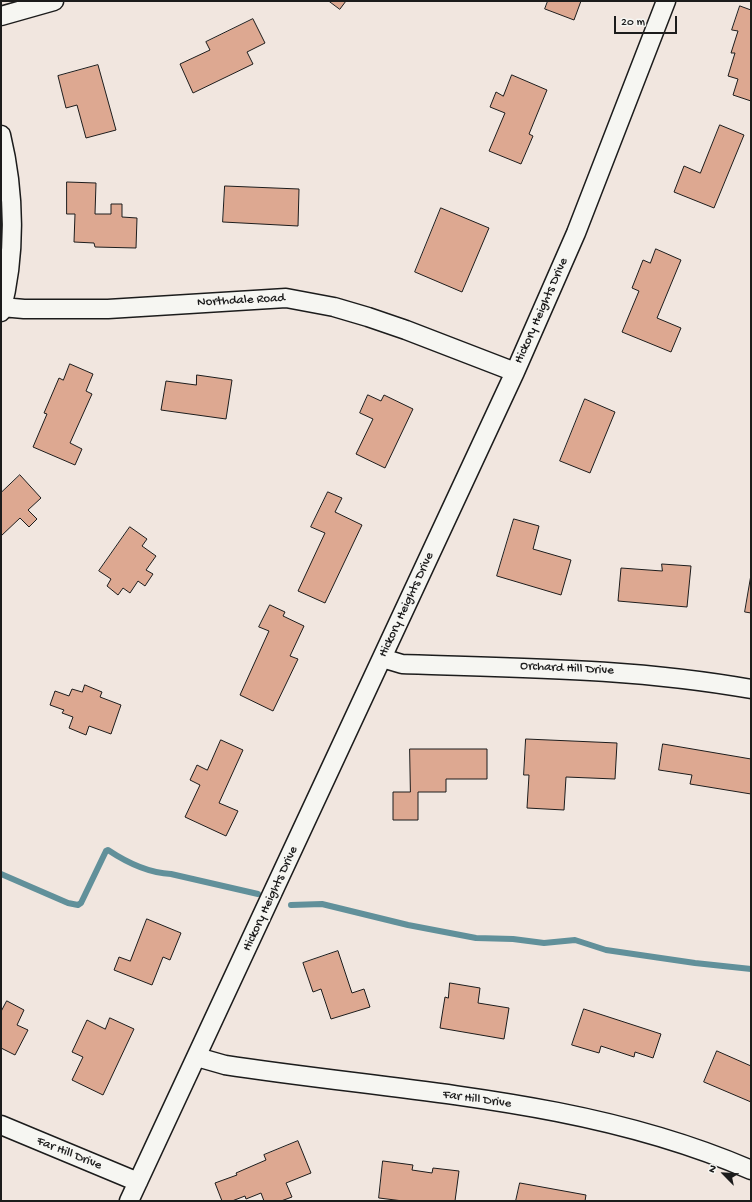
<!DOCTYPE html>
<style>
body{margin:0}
#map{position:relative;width:752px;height:1202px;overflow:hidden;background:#f1e6df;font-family:"Gochi Hand",sans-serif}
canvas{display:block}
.frame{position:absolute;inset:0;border:2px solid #1c1c1c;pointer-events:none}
.north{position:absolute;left:704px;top:1154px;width:40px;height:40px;-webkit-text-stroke:3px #f6f6f2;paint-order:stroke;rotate:294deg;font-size:11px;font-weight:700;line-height:16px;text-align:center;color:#1c1c1c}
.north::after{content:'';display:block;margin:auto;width:14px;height:18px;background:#1c1c1c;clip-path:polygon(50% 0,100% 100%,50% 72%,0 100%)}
.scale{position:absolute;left:614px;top:16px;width:63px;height:18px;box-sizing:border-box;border:2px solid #1c1c1c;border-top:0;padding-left:5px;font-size:12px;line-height:14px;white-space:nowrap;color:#1c1c1c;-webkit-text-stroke:3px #f6f6f2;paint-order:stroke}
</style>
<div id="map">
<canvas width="752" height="1202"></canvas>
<div class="frame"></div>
<div class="north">N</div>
<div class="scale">20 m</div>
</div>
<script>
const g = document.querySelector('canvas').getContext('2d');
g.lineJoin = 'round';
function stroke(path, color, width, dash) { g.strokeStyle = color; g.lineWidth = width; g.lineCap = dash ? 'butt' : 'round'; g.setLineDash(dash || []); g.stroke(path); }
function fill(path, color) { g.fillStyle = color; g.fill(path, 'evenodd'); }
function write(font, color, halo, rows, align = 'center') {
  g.font = font + ' "Gochi Hand",sans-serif'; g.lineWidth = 3.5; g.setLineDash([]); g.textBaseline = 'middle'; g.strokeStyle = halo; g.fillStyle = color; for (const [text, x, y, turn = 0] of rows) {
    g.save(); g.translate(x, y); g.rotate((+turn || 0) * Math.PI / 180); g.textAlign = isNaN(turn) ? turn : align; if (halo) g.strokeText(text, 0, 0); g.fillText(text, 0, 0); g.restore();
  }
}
stroke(new Path2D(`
 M1 874 68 903 78 905 81 903 106 851 108 850C126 862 149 873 171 874L258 894
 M291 905 322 904 408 925 476 938 513 939 544 943 575 940 606 950 695 963 751 969`), '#61909a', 6);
const building = new Path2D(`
 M329 1H346L340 9Z
 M548 1H581L574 20 545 9Z
 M740 6 751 10V101L733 95 738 79 728 76 735 53H731L738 31 732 30Z
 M253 19 265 43 247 52 253 64 193 93 180 64 210 50 206 42Z
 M98 65 116 130 86 138 77 105 66 108 58 76Z
 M512 75 547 90 529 134 533 136 521 164 489 151 505 113 490 107 496 92 503 96Z
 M720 125 744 135 714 208 674 192 684 166 700 173Z
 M67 182 96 183 95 214H111V204H122V217L137 218 136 248 95 247 94 243 74 242 75 214H67Z
 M225 186 299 189 298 226 223 222Z
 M441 208 489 228 462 292 415 272Z
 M656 249 681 260 657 318 681 328 671 352 622 332 639 291 632 288 643 260 650 263Z
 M70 364 93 374 86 391 92 394 70 443 82 449 75 465 33 447 47 414 44 413 59 378 63 380Z
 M197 375 232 380 226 419 161 410 166 381 196 385Z
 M368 395 381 401 384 395 413 409 385 468 356 454 373 419 360 413Z
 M585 399 615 412 590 473 560 461Z
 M20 475 41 498 28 510 37 519 29 527 20 518 1 536V493Z
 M328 492 342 498 335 512 362 525 325 603 298 591 325 533 311 527Z
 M514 519 539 526 533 549 571 560 561 595 497 576Z
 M130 527 147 539 142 546 156 556 146 570 153 574 145 586 138 581 130 593 123 588 118 595 107 586 111 579 99 571Z
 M662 564 691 566 687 607 618 601 621 568 662 571Z
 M751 575V613L745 612Z
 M270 605 285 612 283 616 304 626 290 656 298 659 273 711 240 695 269 631 259 627Z
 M85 685 102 692 100 697 121 705 111 734 89 726 86 735 69 728 73 717 62 713 64 710 50 705 55 691 69 696 72 689 82 692Z
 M526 739 617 743 615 779 566 777 564 810 527 808 529 775H524Z
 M221 740 243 750 219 803 238 811 226 836 185 817 200 785 190 780 197 765 207 770Z
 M663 744 751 759V794L690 784 692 775 659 770Z
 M410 749H487V779H446V792H418V820H393V792H410Z
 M147 919 181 933 170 960 163 957 152 985 114 970 119 957 130 961Z
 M338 951 352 993 364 989 370 1007 331 1019 321 989 313 992 303 963Z
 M450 983 480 988 478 1003 509 1008 504 1039 440 1028 445 997 448 998Z
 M7 1001 24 1010 17 1025 28 1030 15 1055 1 1048V1012Z
 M584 1009 661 1034 653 1058 635 1052 634 1057 601 1046 599 1053 572 1045Z
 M110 1018 134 1029 103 1095 72 1080 83 1057 72 1052 87 1020 105 1029Z
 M717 1051 751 1066V1102L704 1082Z
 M298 1141 311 1173 286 1183 292 1197 281 1201H264L261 1193 246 1199 245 1196 232 1201H222L215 1183 237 1175 236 1173 266 1160 264 1155Z
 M383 1161 413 1165 412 1170 432 1173 433 1168 459 1171 455 1201H403L379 1198Z
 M520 1183 586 1195 585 1201H516Z`);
fill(building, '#dda891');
stroke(building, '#1c1c1c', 1);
const street = new Path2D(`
 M1 16 54 1
 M1 135C15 193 16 255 1 312
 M2 307 24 309H108L286 298 334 307 368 317 406 330 515 372
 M382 658 402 664C521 668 633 668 751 689
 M197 1057 225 1065C401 1092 586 1098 751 1170
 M1 1125 138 1182
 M129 1201 515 372 576 233 666 1`);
stroke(street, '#1c1c1c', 21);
stroke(street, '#f6f6f2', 18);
write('13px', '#1c1c1c', '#f6f6f2', [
 ["Northdale Road",241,301,-3],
 ["Hickory Heights Drive",542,311,-66],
 ["Hickory Heights Drive",407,605,-65],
 ["Orchard Hill Drive",567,669,3],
 ["Hickory Heights Drive",271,899,-65],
 ["Far Hill Drive",477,1100,8],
 ["Far Hill Drive",69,1154,22]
]);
</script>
